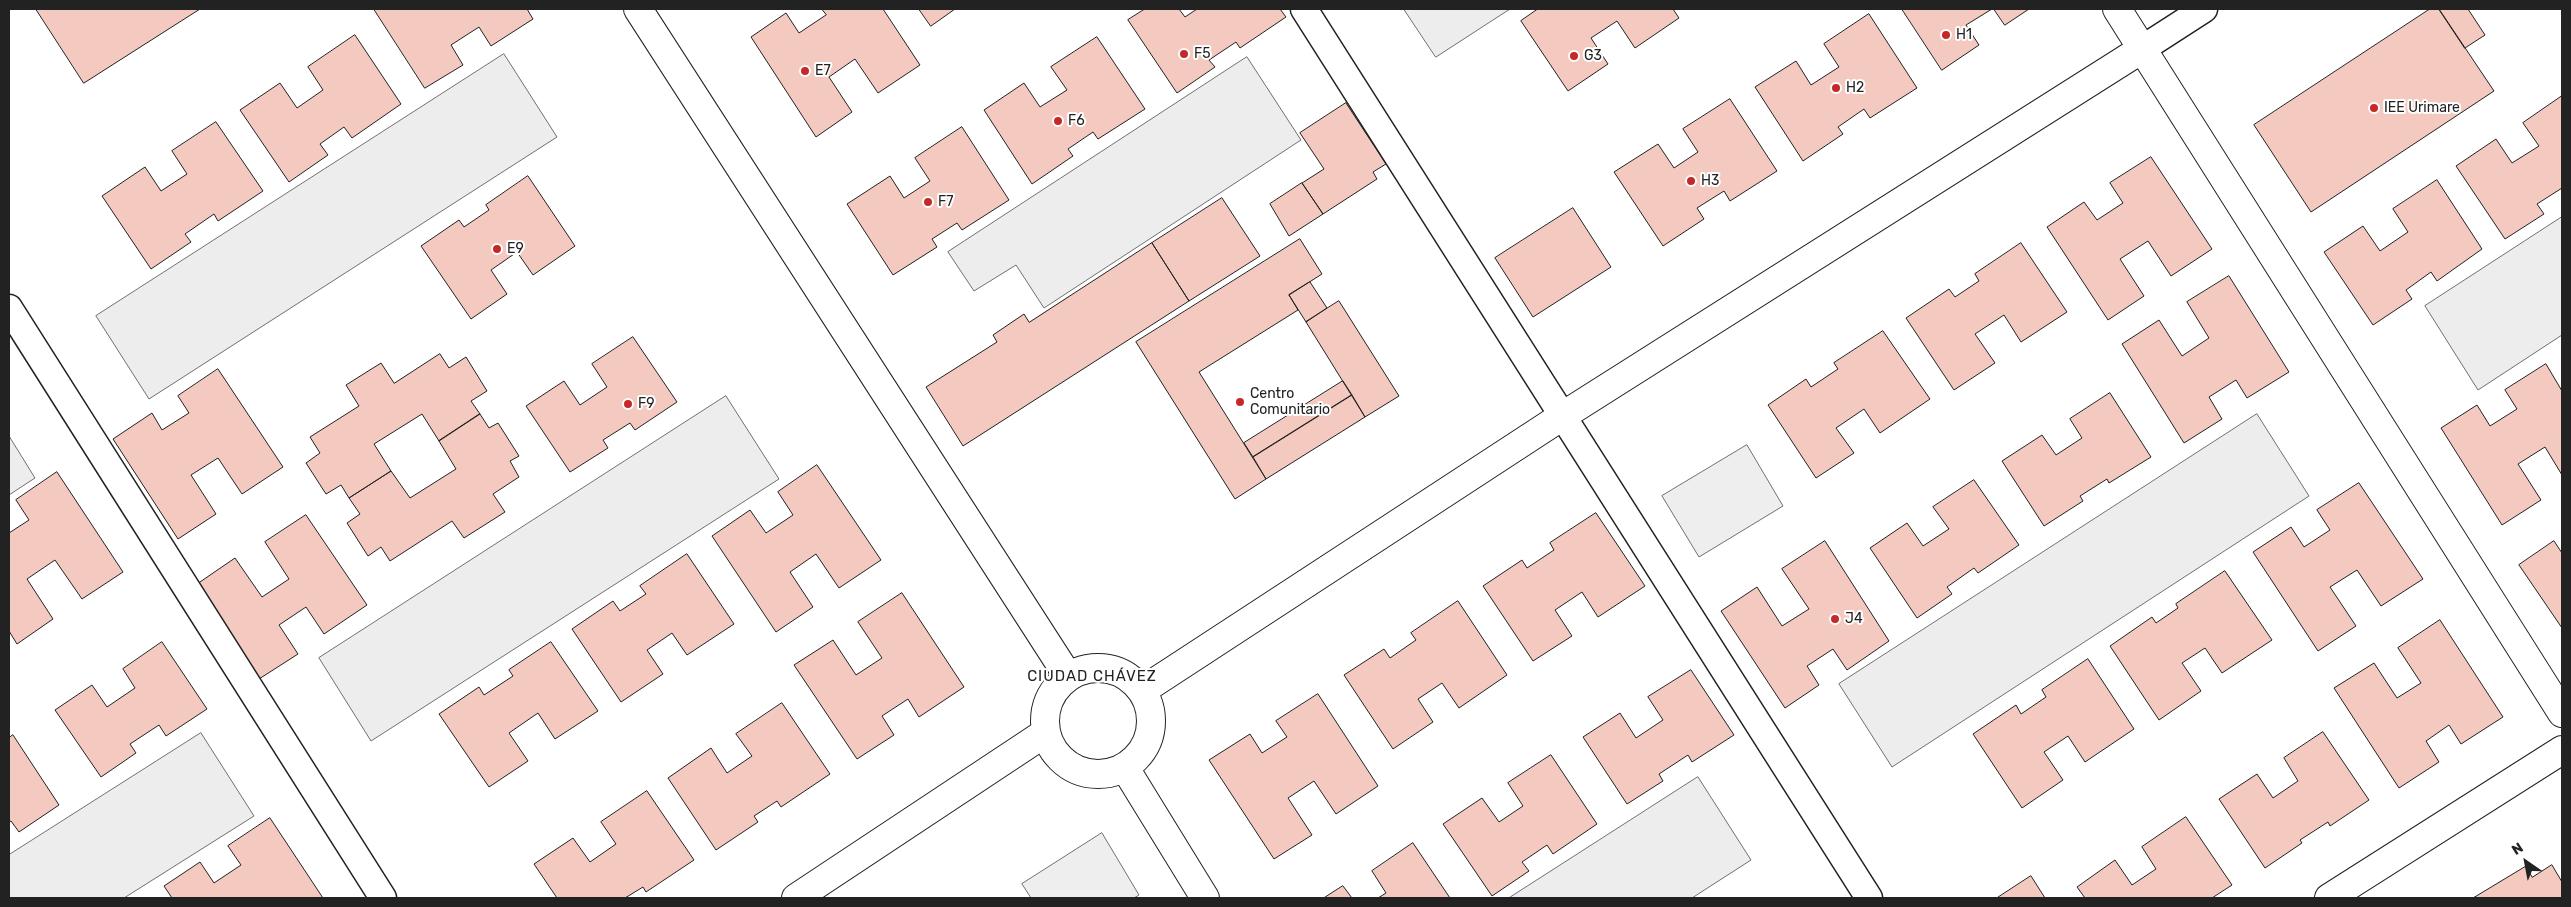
<!DOCTYPE html>
<meta charset="utf-8">
<style>
body{margin:0}
#map{position:relative;width:2571px;height:907px;overflow:hidden;background:#fff;font-family:Rubik,sans-serif}
canvas{display:block}
.frame{position:absolute;inset:0;border:10px solid #222;pointer-events:none}
.north{position:absolute;left:2501px;top:837px;width:50px;height:50px;-webkit-text-stroke:4px #fff;paint-order:stroke;rotate:327deg;font-size:14px;font-weight:700;line-height:20px;text-align:center;color:#222}
.north::after{content:'';display:block;margin:auto;width:18px;height:22px;background:#222;clip-path:polygon(50% 0,100% 100%,50% 72%,0 100%)}
</style>
<div id="map">
<canvas width="2571" height="907"></canvas>
<div class="frame"></div>
<div class="north">N</div>
</div>
<script>
const g = document.querySelector('canvas').getContext('2d');
g.lineJoin = 'round';
function fill(path, color) { g.fillStyle = color; g.fill(path, 'evenodd'); }
function stroke(path, color, width, dash) { g.strokeStyle = color; g.lineWidth = width; g.lineCap = dash ? 'butt' : 'round'; g.setLineDash(dash || []); g.stroke(path); }
function write(font, color, halo, rows, align = 'center') {
  g.font = font + ' Rubik,sans-serif'; g.lineWidth = 4; g.setLineDash([]); g.textBaseline = 'middle'; g.strokeStyle = halo; g.fillStyle = color; for (const [text, x, y, turn = 0] of rows) {
    g.save(); g.translate(x, y); g.rotate((+turn || 0) * Math.PI / 180); g.textAlign = isNaN(turn) ? turn : align; if (halo) g.strokeText(text, 0, 0); g.fillText(text, 0, 0); g.restore();
  }
}
const green = new Path2D(`
 M1747 445 1783 506 1699 557 1662 496Z
 M1102 833 1139 895 1134 898H1031L1022 884Z`);
fill(green, '#eee');
stroke(green, '#6f6f6f', 1);
const parking = new Path2D(`
 M1404 9H1510L1436 57Z
 M504 54 557 137 149 399 96 316Z
 M1247 57 1301 140 1044 308 1016 265 974 291 948 252Z
 M2562 217V335L2478 390 2425 306Z
 M726 396 779 479 371 741 319 658Z
 M2257 414 2309 496 1892 767 1839 684Z
 M9 436 35 478 9 495Z
 M201 733 254 816 124 898H9V855Z
 M1698 777 1751 860 1692 898H1509Z`);
fill(parking, '#ededed');
stroke(parking, '#6f6f6f', 1);
const building = new Path2D(`
 M36 9H200L84 83Z
 M374 9H527L533 19 491 46 479 27 451 45 463 65 425 88Z
 M822 9H883L920 65 878 93 855 59 829 77 852 112 816 137 751 37 786 13 799 33 826 15Z
 M919 9H955L931 26Z
 M1145 9H1179L1185 17 1197 9H1280L1286 17 1240 48 1236 42 1209 60 1215 67 1177 93 1128 20Z
 M1538 9H1673L1679 18 1635 48 1617 21 1591 38 1608 64 1568 91 1521 21Z
 M1902 9H1992L1966 25 1979 45 1942 70Z
 M1994 9H2029L2005 25Z
 M2430 9H2439L2494 91 2311 212 2254 125Z
 M2439 9H2468L2485 35 2465 48Z
 M1869 14 1917 88 1870 118 1864 109 1838 127 1843 134 1803 161 1755 87 1796 61 1811 85 1839 67 1824 44Z
 M355 35 401 104 352 138 344 127 320 144 328 155 289 182 240 110 280 83 297 108 323 90 308 67Z
 M1097 37 1145 109 1098 139 1093 132 1068 149 1073 156 1032 184 984 110 1024 83 1040 107 1067 90 1051 67Z
 M2562 96V188L2537 204 2544 214 2505 239 2456 166 2496 139 2512 163 2539 146 2523 123Z
 M1730 99 1777 171 1730 201 1724 191 1697 208 1704 219 1663 246 1614 172 1658 144 1674 168 1698 152 1683 129Z
 M1346 103 1386 164 1373 172 1377 179 1323 214 1302 183 1324 169 1300 133Z
 M216 122 263 191 218 221 214 214 185 234 191 242 151 269 102 196 145 167 161 191 187 174 172 151Z
 M962 127 1009 200 962 230 957 223 932 239 937 247 893 275 847 204 890 176 904 198 930 181 915 158Z
 M2151 157 2212 249 2171 276 2148 241 2120 259 2144 296 2108 320 2047 227 2084 202 2097 220 2123 203 2110 183Z
 M528 176 575 246 533 275 517 252 491 270 507 294 471 319 421 246 459 220 464 227 489 210 486 205Z
 M2437 180 2482 249 2437 281 2431 272 2406 290 2412 299 2373 325 2324 252 2363 226 2380 251 2408 232 2393 209Z
 M1302 183 1323 214 1289 236 1270 204Z
 M1222 198 1260 256 1189 301 1152 243Z
 M1573 208 1611 267 1533 317 1495 258Z
 M1300 239 1322 274 1289 295 1298 310 1199 372 1266 479 1235 499 1136 342Z
 M1152 243 1189 301 963 446 926 387 997 342 993 335 1024 314 1029 322Z
 M2021 243 2067 312 2021 342 2004 315 1975 334 1995 363 1954 390 1906 318 1949 289 1955 297 1979 281 1975 274Z
 M2229 276 2289 372 2247 398 2236 380 2209 397 2222 419 2184 443 2122 344 2159 320 2182 356 2209 338 2187 302Z
 M1310 282 1327 308 1306 322 1289 295Z
 M1339 301 1399 396 1365 417 1306 322Z
 M1883 331 1930 399 1880 433 1864 409 1836 428 1854 453 1816 478 1768 405 1806 379 1811 387 1838 369 1834 363Z
 M633 337 677 402 635 430 630 423 603 440 608 448 570 472 526 406 564 381 580 405 607 387 592 364Z
 M440 354 449 368 466 357 487 391 471 401 480 414 439 441 422 414 374 444 391 471 349 498 341 485 326 494 306 463 320 453 310 437 359 406 346 385 381 363 394 383Z
 M2546 364 2562 391V475L2545 447 2518 464 2541 500 2502 525 2441 428 2477 405 2490 426 2517 409 2505 390Z
 M218 369 283 467 242 494 218 458 191 475 216 514 178 539 113 439 152 413 162 430 189 413 178 396Z
 M1343 381 1352 395 1253 457 1244 443Z
 M2110 393 2151 457 2109 483 2107 479 2080 496 2083 501 2044 526 2002 461 2042 435 2056 455 2082 438 2070 419Z
 M1352 395 1365 417 1266 479 1253 457Z
 M480 414 489 428 498 423 519 456 510 461 519 477 493 494 505 512 464 538 452 521 390 561 381 547 368 556 347 523 360 514 349 498 391 471 410 498 456 469 439 441Z
 M817 465 881 560 839 588 816 554 790 572 813 607 776 632 712 536 750 510 766 533 793 515 778 492Z
 M57 472 123 572 82 599 55 560 27 579 53 619 17 644 9 631V533L29 520 16 500Z
 M1974 480 2019 545 1978 573 1974 568 1947 587 1952 594 1917 618 1870 548 1907 523 1923 546 1949 529 1933 507Z
 M2359 483 2423 579 2381 606 2357 570 2330 587 2356 626 2318 651 2253 552 2291 527 2304 547 2330 530 2317 510Z
 M1596 513 1645 586 1598 617 1582 592 1555 610 1572 636 1533 661 1483 586 1522 560 1527 568 1554 550 1550 543Z
 M306 515 367 605 324 634 306 607 279 625 298 654 259 679 197 584 235 558 262 597 289 579 265 542Z
 M1825 541 1889 641 1847 670 1833 649 1807 666 1819 685 1785 708 1721 611 1757 587 1782 626 1809 609 1782 569Z
 M2554 541 2562 553V628L2519 565Z
 M687 554 734 624 687 655 672 633 647 650 663 674 621 702 572 629 613 601 620 611 646 594 640 586Z
 M2225 571 2272 640 2222 673 2205 648 2182 663 2201 691 2159 720 2110 646 2152 617 2156 623 2178 608 2176 604Z
 M902 593 964 687 919 717 908 699 882 716 894 735 857 759 794 665 833 640 856 675 882 658 858 622Z
 M1458 601 1507 675 1459 708 1442 683 1418 699 1433 722 1393 749 1344 675 1384 649 1390 658 1416 640 1411 633Z
 M2440 620 2503 717 2461 744 2449 725 2426 741 2439 762 2399 788 2334 688 2374 663 2397 698 2421 683 2398 648Z
 M162 642 207 709 166 736 159 725 130 744 136 753 101 777 55 710 92 685 107 707 135 688 123 669Z
 M551 642 598 711 555 739 538 713 509 733 528 761 489 787 439 714 479 687 484 695 513 676 509 670Z
 M2088 659 2134 729 2085 762 2068 736 2044 752 2063 780 2022 808 1973 734 2016 705 2021 714 2046 697 2042 690Z
 M1691 670 1734 735 1692 762 1688 755 1659 774 1663 781 1627 804 1583 737 1620 713 1636 738 1663 720 1648 697Z
 M1318 694 1378 786 1336 814 1314 781 1288 798 1312 835 1274 859 1209 760 1250 734 1262 753 1287 737 1276 721Z
 M782 703 830 774 781 807 777 801 754 816 758 822 716 850 668 778 711 748 727 773 752 756 736 734Z
 M2323 732 2369 800 2330 826 2328 822 2300 840 2302 843 2265 868 2219 799 2257 774 2273 798 2298 781 2284 758Z
 M13 735 59 805 19 832 11 821 9 822V738Z
 M1551 755 1597 824 1553 854 1547 845 1522 862 1529 871 1492 896 1443 824 1482 798 1499 822 1523 806 1508 783Z
 M647 791 694 860 646 892 643 887 625 898H557L534 864 573 838 590 862 616 844 601 822Z
 M2186 817 2232 885 2212 898H2085L2077 887 2115 860 2132 885 2156 869 2142 847Z
 M270 818 323 898H172L164 886 200 862 214 883 241 865 228 846Z
 M1413 843 1450 898H1378L1386 893 1372 871Z
 M2552 865 2562 882V898H2473L2526 866 2532 877Z
 M2031 876 2045 898H1997Z
 M1343 886 1352 898H1324Z`);
fill(building, '#f3c9c0');
stroke(building, '#222', 1);
const pedestrian = new Path2D(`
 M1304 9 1869 898
 M2142 49 2204 9
 M9 308 383 898`);
const minor = new Path2D(`
 M638 9 1068 676
 M2117 9 2562 713
 M1045 721a53 53 0 1 1 106 0a53 53 0 1 1-106 0Z
 M1143 690 1564 415 2142 49
 M1125 768 1205 898
 M796 898 1045 733
 M2329 898 2562 750`);
stroke(pedestrian, '#222', 29);
stroke(minor, '#222', 30);
stroke(pedestrian, '#fff', 26);
stroke(minor, '#fff', 28);
for (const [x, y, r, color] of [
 [1946,35,5,"#c62828"],
 [1184,54,5,"#c62828"],
 [1574,56,5,"#c62828"],
 [805,71,5,"#c62828"],
 [1836,88,5,"#c62828"],
 [2374,108,5,"#c62828"],
 [1058,121,5,"#c62828"],
 [1691,181,5,"#c62828"],
 [928,202,5,"#c62828"],
 [497,249,5,"#c62828"],
 [1240,402,5,"#c62828"],
 [628,404,5,"#c62828"],
 [1835,619,5,"#c62828"]
]) { const dot = new Path2D(); dot.arc(x, y, r, 0, 2 * Math.PI); g.fillStyle = color; g.fill(dot); stroke(dot, '#fff', 2); }
write('14px', '#222', '#fff', [
 ["H1",1956,35],
 ["F5",1194,54],
 ["G3",1584,56],
 ["E7",815,71],
 ["H2",1846,88],
 ["IEE Urimare",2384,108],
 ["F6",1068,121],
 ["H3",1701,181],
 ["F7",938,202],
 ["E9",507,249],
 ["Centro",1250,394],
 ["Comunitario",1250,410],
 ["F9",638,404],
 ["J4",1845,619]
], 'left');
g.letterSpacing = '1px';
write('15px', '#222', '#fff', [
 ["CIUDAD CHÁVEZ",1092,677]
]);
g.letterSpacing = '0px';
</script>
